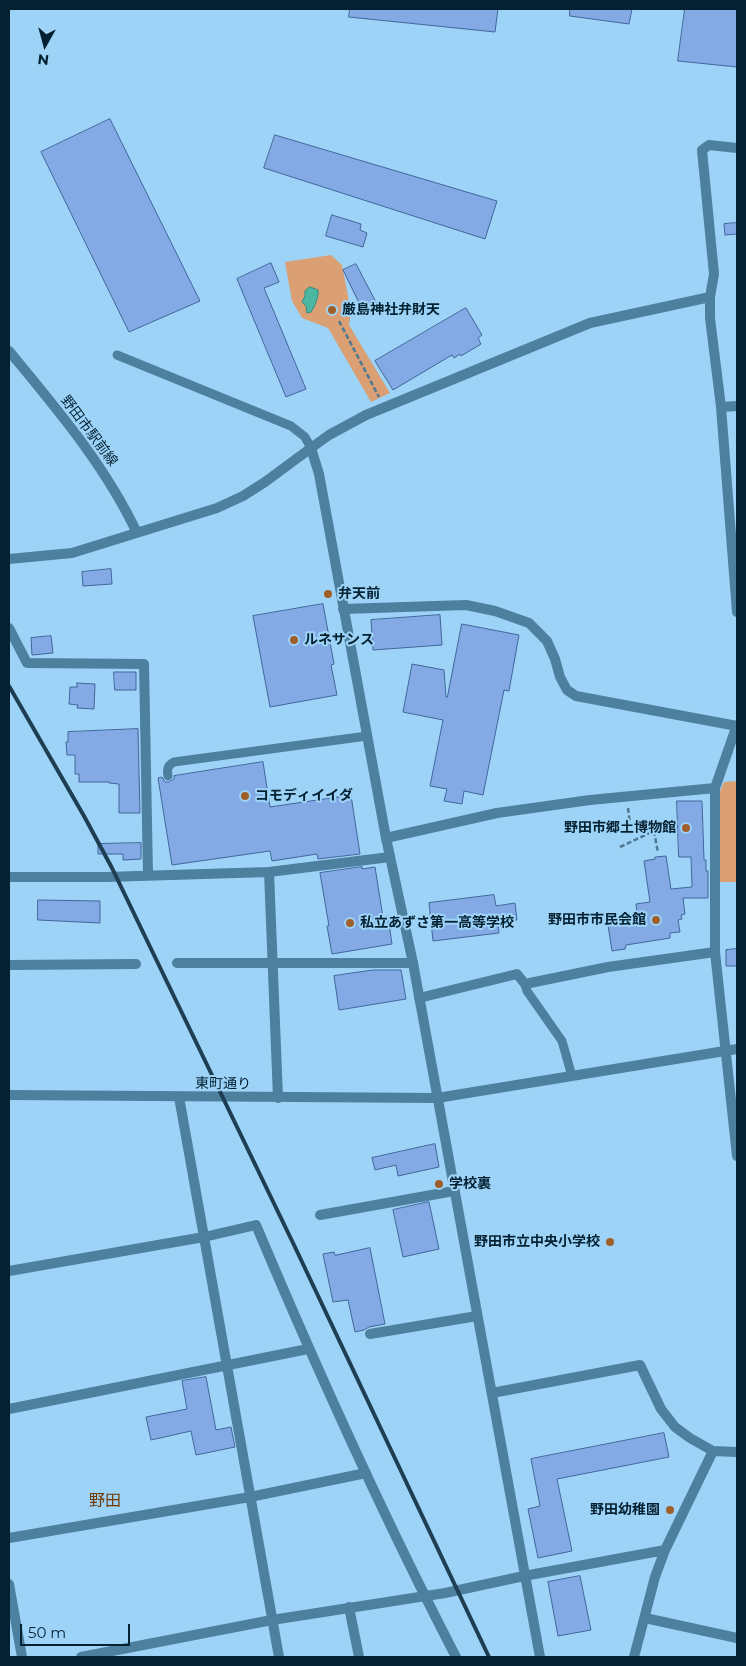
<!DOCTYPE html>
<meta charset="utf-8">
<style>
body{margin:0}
#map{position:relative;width:746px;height:1666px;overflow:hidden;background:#9dd3f7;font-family:Montserrat,sans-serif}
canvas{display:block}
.frame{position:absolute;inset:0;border:10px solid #042132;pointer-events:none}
.north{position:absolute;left:20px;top:20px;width:50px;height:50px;-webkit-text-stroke:4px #9dd3f7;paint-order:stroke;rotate:187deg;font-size:14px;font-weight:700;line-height:20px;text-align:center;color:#042132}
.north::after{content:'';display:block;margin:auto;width:18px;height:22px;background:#042132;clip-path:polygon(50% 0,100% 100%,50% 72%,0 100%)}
.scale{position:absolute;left:20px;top:1624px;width:110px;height:22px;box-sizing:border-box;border:2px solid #042132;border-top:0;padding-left:6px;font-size:15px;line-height:18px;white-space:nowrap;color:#042132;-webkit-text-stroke:4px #9dd3f7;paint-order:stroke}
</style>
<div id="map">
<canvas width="746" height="1666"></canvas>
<div class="frame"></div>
<div class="north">N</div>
<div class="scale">50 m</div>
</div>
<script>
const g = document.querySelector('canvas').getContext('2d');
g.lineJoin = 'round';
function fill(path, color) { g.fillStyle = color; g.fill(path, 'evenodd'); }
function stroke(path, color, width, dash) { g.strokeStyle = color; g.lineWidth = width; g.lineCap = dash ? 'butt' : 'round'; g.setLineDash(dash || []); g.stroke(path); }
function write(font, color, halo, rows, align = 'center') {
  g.font = font + ' Montserrat,"Noto Sans JP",sans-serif'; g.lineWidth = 4; g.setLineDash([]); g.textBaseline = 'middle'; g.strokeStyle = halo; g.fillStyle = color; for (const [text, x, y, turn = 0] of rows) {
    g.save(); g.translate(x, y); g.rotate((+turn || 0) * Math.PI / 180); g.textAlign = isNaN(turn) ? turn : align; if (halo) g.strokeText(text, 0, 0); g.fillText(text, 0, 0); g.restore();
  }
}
fill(new Path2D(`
 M331 255 342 265 351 312 349 325 390 393 371 402 328 328 302 318 292 301 285 262Z
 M737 781V882H720V791L724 782Z`), '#da9f72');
const water = new Path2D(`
 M310 287 318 290C319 297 315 306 311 312L307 313 306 306 302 302 305 296V291Z`);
fill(water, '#4bb7a2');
stroke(water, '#368a80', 1);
const building = new Path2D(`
 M350 9H498L495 32 349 17Z
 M570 9H632L629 24 570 16Z
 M685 9H737V67L678 61Z
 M110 119 200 301 129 332 41 152Z
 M275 135 497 201 485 239 264 168Z
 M332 215 361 224 360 230 367 233 363 247 326 236Z
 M737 223V234L725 235 724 224Z
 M271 263 279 282 264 288 306 389 286 397 237 279Z
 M356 264 378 306 364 313 343 270Z
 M466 308 482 335 478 338 481 344 461 356 460 354 454 358 452 355 393 390 375 361Z
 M111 569 112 584 83 586 82 572Z
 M323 604 334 664 331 665 337 695 270 707 253 616Z
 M440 615 442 645 373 650 371 620Z
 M462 624 519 635 509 691 504 690 483 795 464 791 462 804 444 801 447 789 430 786 443 720 403 712 412 664 444 670 446 697H447Z
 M51 636 53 653 32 655 31 638Z
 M114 672H136V690H115Z
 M77 683 95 684 94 709 77 708 78 705 69 704 70 687H77Z
 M138 729 140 813H119V784L109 783V782H79V774H75V755H67L66 742H68V732Z
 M263 762 270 807 351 795 360 854 318 859 317 854 272 861 270 851 172 865 158 778 162 777 165 782H169L174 779V776Z
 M677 801H702L704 860H706V871H708V898H683L685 914 681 915 682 919 678 920 680 932 670 933V938L626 945 625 949 612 951 607 919 637 915 636 904 650 902 644 861 655 859V857L666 856 671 889 692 887 691 857H679Z
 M141 843V859L123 860V854H98V844Z
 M362 867V869L375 867 383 917 388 916 392 944 332 954 327 926H329L320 873Z
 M494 895 496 906 515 903 517 920 498 922 499 933 433 941 429 903Z
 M38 900 100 901V923L38 920Z
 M737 949V966H726V950Z
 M373 970H401L406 999 339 1010 334 976Z
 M435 1144 439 1167 398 1176 396 1165 375 1170 372 1158Z
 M429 1202 439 1249 403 1257 393 1210Z
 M370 1248 385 1324 369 1327 364 1330 355 1332 348 1300 333 1302 323 1254 334 1252 335 1255Z
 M206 1377 216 1430 231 1427 235 1447 196 1455 191 1431 151 1440 146 1417 187 1409 182 1381Z
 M664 1433 669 1457 557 1479 572 1551 538 1558 528 1509 540 1506 531 1459Z
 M580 1576 591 1630 558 1636 548 1582Z`);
fill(building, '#83aae4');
stroke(building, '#42669b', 1);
stroke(new Path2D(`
 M339 321 379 397
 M628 808 630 824 654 831 675 827
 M620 847 654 831 658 853`), '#4f7892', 2.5, [5, 2.5]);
stroke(new Path2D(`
 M117 355 291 426 305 437 311 448
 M168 776C167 769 167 766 174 762L367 736
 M525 984 527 991 562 1041 572 1076`), '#4d7f9f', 9);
stroke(new Path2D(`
 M737 148 709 145 702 150 714 274 710 297V318L721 407 737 612
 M721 407 737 406
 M311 448 329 435 366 415 590 323 710 297
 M343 609 466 605 495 611 529 623 547 641 555 659 560 677 567 690 576 696 737 726
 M9 628 27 663 144 664 148 875
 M737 725 715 788V952L737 1156
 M386 838 497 813 590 800 715 788
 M269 872 278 1098
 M9 877H106L269 872 390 857
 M177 963H413
 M9 965 136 964
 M419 998 517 974 525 984 608 967 715 952
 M9 1095 437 1098 737 1049
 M179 1097 279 1657
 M320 1215 454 1191
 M9 1271 204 1237 256 1225C318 1372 383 1516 456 1657
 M370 1334 477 1316
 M492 1393 640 1365 661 1409 675 1427 690 1438 713 1451 737 1452
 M9 1409 308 1349
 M9 1538 250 1497 366 1473
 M9 1584 22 1657
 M349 1607 359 1657
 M645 1618 737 1638
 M81 1657 272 1620 445 1593 524 1576 665 1550
 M634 1657 655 1577 665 1550 713 1451`), '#4d7f9f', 10);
stroke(new Path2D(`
 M9 351C56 408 105 465 137 533
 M9 559 72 553 217 508 243 496 265 482 311 448 319 474 386 838 413 963 540 1657`), '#4d7f9f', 10);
stroke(new Path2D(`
 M9 686 84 816 112 868 294 1245 489 1657`), '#1e3f53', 4);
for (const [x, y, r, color] of [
 [332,310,5,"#9f5f28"],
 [328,594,5,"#9f5f28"],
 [294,640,5,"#9f5f28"],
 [245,796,5,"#9f5f28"],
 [686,828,5,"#9f5f28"],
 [656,920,5,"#9f5f28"],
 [350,923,5,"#9f5f28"],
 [439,1184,5,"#9f5f28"],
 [610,1242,5,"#9f5f28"],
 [670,1510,5,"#9f5f28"]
]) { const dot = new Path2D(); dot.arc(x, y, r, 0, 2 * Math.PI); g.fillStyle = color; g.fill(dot); stroke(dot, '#9dd3f7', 2); }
write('bold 14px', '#042132', '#9dd3f7', [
 ["厳島神社弁財天",342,310],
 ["弁天前",338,594],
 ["ルネサンス",304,640],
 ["コモディイイダ",255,796],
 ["野田市郷土博物館",676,828,"right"],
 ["野田市市民会館",646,920,"right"],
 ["私立あずさ第一高等学校",360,923],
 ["学校裏",449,1184],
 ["野田市立中央小学校",600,1242,"right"],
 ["野田幼稚園",660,1510,"right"]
], 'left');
write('14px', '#042132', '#9dd3f7', [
 ["野田市駅前線",89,431,53],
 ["東町通り",223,1084,1]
]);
write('16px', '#713900', '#9dd3f7', [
 ["野田",105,1501]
]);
</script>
